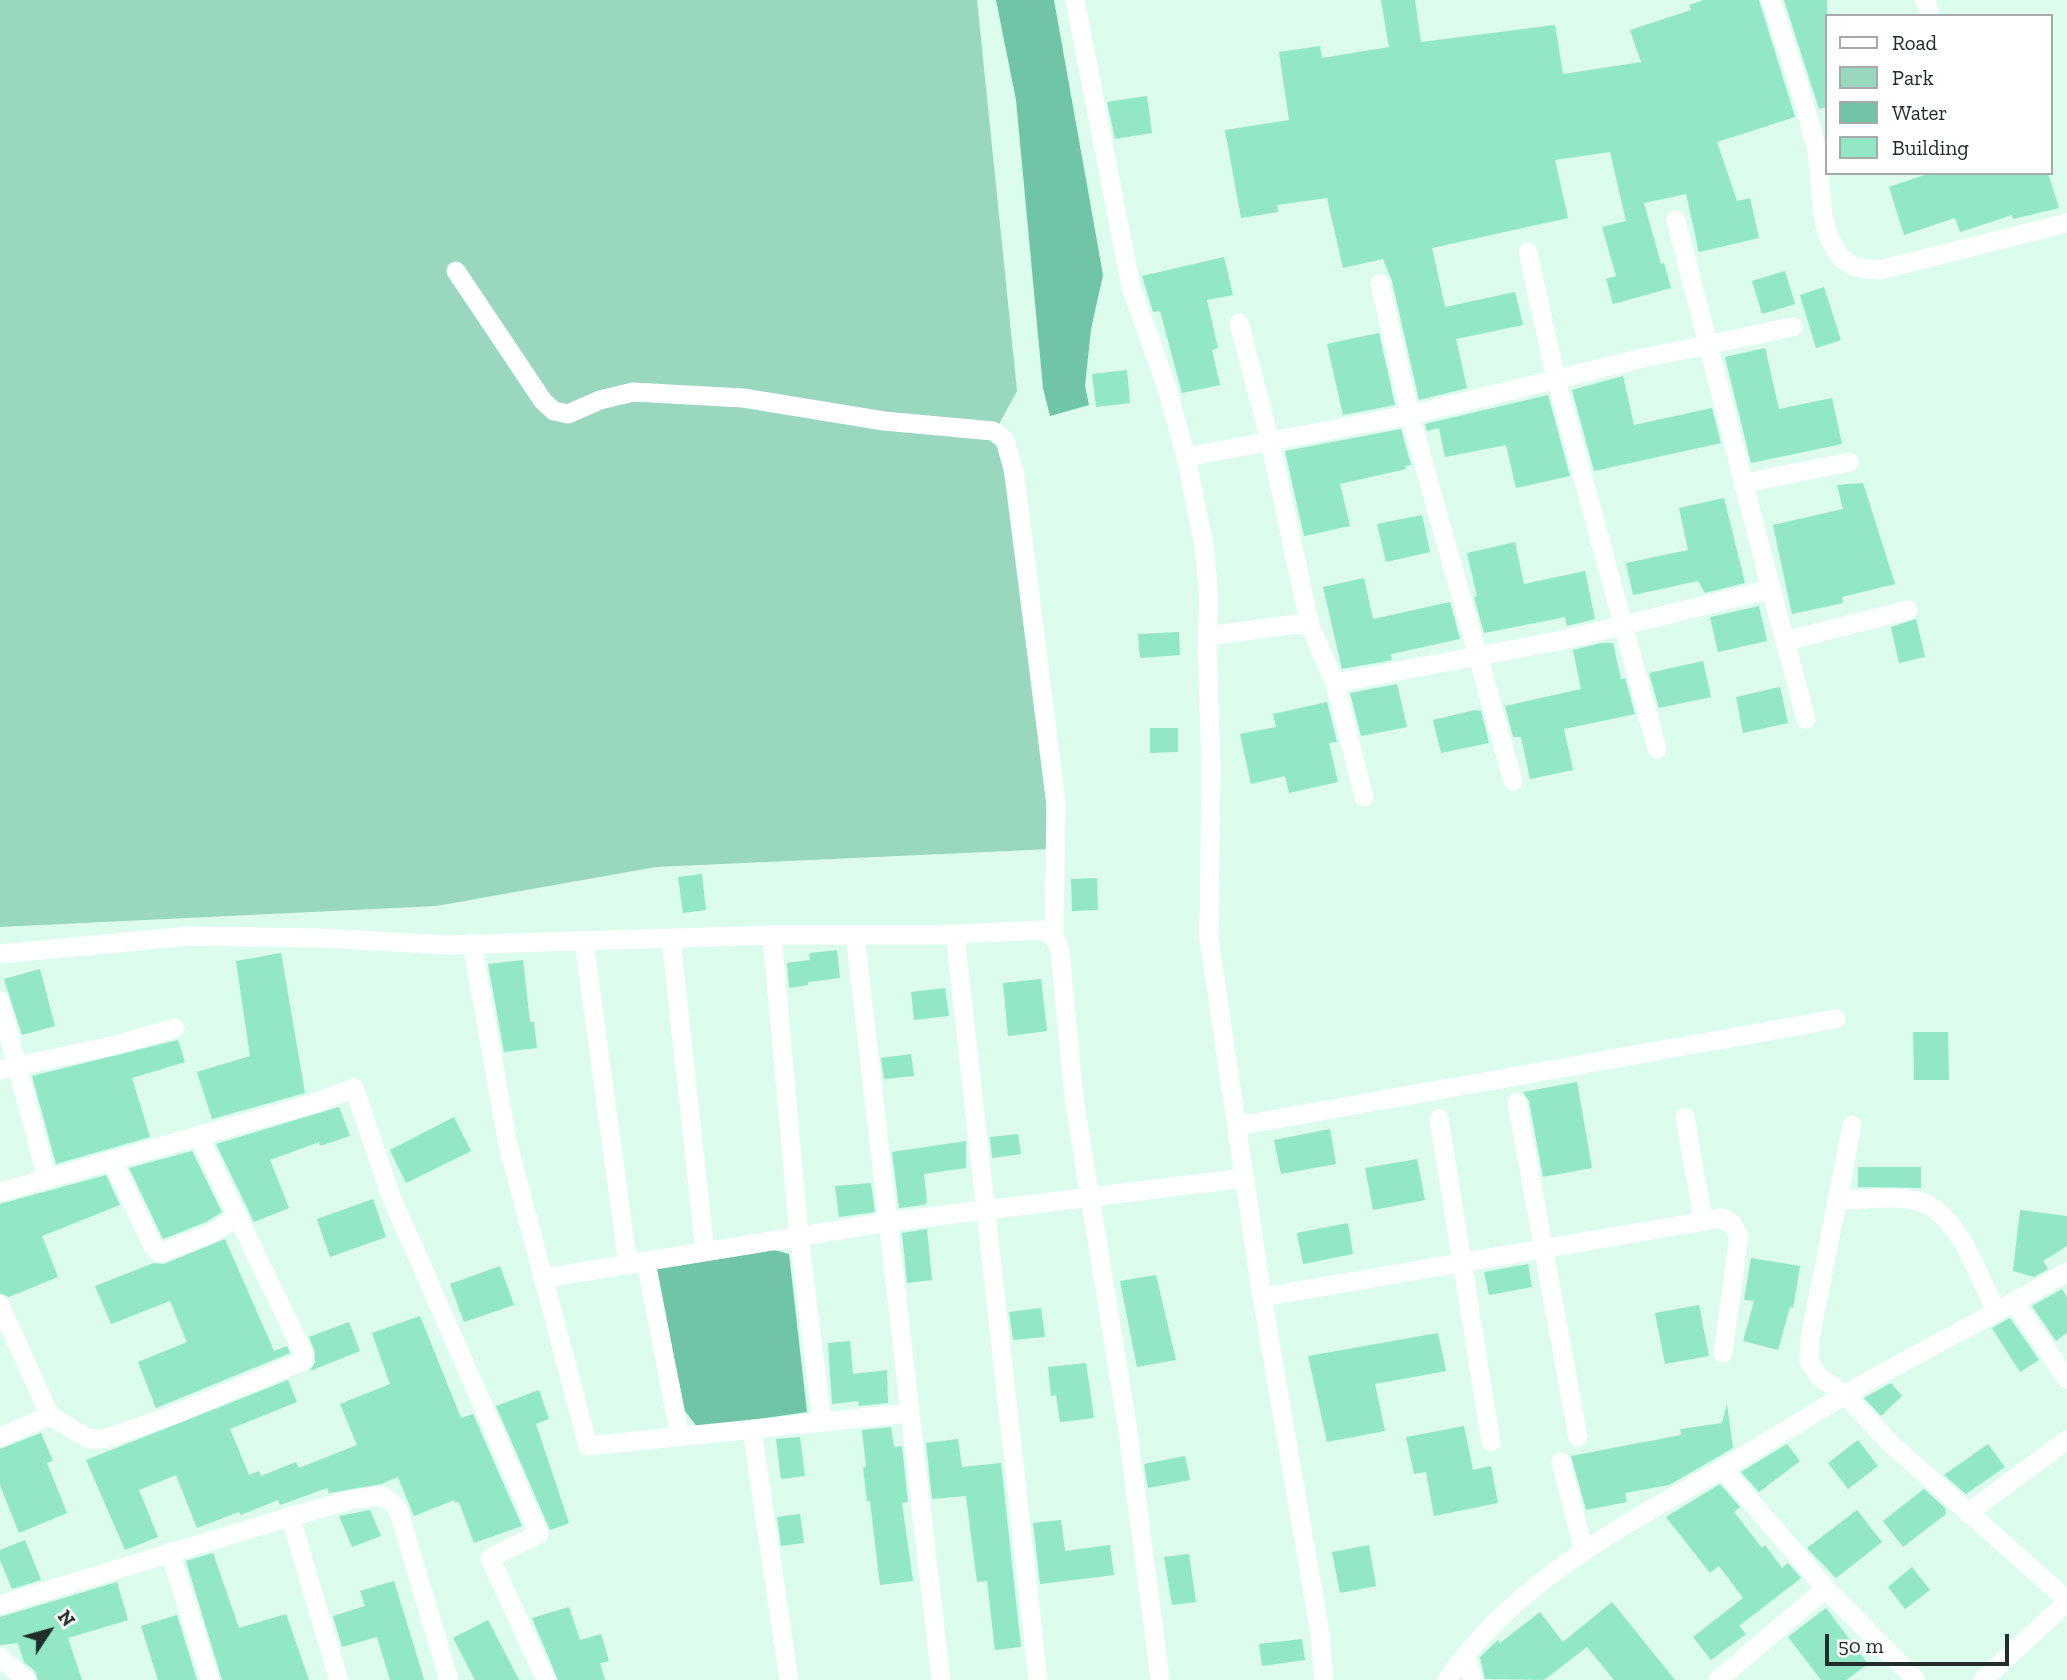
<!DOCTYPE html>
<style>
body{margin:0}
#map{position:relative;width:2067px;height:1680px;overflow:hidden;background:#dcfcee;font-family:"Zilla Slab",serif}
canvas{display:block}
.legend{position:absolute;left:1825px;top:14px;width:228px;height:161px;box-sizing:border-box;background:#fff;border:2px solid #a6aba9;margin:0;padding:9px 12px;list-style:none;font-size:21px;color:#202d28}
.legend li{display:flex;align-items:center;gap:14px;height:35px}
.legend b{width:35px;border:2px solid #a6aba9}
.north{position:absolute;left:14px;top:1596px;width:70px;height:70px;-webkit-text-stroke:5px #fff;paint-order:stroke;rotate:54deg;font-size:19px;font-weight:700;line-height:28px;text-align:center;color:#202d28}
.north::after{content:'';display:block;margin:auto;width:24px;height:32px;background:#202d28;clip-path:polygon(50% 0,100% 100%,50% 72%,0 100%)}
.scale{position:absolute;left:1825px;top:1634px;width:184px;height:32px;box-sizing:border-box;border:4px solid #202d28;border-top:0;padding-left:9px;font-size:21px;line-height:24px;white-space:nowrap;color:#202d28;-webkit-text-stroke:5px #fff;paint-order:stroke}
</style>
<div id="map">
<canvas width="2067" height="1680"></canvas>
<ul class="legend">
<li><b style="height:9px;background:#fff"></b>Road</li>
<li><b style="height:19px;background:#99d7be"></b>Park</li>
<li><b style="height:19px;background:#6fc5a5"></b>Water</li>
<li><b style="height:19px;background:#91e7c6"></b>Building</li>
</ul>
<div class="north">N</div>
<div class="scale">50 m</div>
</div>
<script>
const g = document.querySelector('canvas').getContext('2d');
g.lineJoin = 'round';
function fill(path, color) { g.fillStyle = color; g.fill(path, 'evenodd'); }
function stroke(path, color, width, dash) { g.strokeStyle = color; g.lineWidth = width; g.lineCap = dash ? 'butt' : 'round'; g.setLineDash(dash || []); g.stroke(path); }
fill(new Path2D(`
 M0 0H977L1017 391 998 426 1052 849 656 867 436 906 0 927Z`), '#99d7be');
fill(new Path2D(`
 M996 0H1054L1103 275 1091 329 1085 386 1089 405 1050 416 1043 388 1016 100Z
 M774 1250 789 1254 807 1412 698 1428 685 1411 655 1269Z`), '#6fc5a5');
fill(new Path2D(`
 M1381 0H1415L1421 42 1555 25 1563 74 1641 62 1630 30 1691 10 1689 5 1704 0H1759L1795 117 1717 142 1737 201 1750 198 1759 238 1699 252 1686 194 1644 203 1661 264 1664 263 1671 288 1613 304 1606 279 1616 276 1602 227 1626 221 1610 152 1555 160 1568 218 1432 248 1445 307 1515 292 1523 325 1456 339 1467 388 1419 400 1392 281 1383 259 1343 268 1327 198 1277 205 1278 212 1241 218 1225 130 1289 120 1279 52 1320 46 1322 58 1389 47Z
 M1784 0H1827V107L1819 109Z
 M1147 96 1152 133 1115 139 1107 102Z
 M1930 173H2048L2059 208 2013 219 2012 215 1960 232 1955 218 1904 235 1889 187Z
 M1224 257 1233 295 1207 300 1218 348 1212 350 1220 385 1182 393 1160 311 1153 312 1142 276Z
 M1785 271 1795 304 1762 314 1752 281Z
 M1824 287 1841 340 1816 348 1800 295Z
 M1379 333 1395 405 1343 415 1327 344Z
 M1765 348 1779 409 1832 398 1842 444 1751 463 1725 357Z
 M1127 370 1130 403 1096 407 1092 374Z
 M1623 376 1634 425 1712 408 1721 443 1594 471 1572 390Z
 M1548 395 1570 476 1516 488 1506 445 1445 457 1439 428 1427 431 1425 424Z
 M1401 429 1411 465 1405 466 1406 469 1340 484 1350 526 1304 536 1285 451Z
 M1863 483 1895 584 1842 597 1843 603 1792 614 1773 525 1843 509 1837 485Z
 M1724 498 1745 583 1705 593 1698 581 1633 595 1626 563 1688 550 1679 508Z
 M1422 515 1430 552 1386 562 1377 524Z
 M1515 542 1524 584 1585 571 1595 619 1567 626 1565 617 1484 633 1474 597 1477 596 1467 553Z
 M1364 578 1373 619 1450 602 1460 639 1391 654 1392 660 1342 669 1323 587Z
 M1759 606 1767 641 1718 652 1710 617Z
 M1916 619 1925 657 1899 663 1891 627Z
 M1179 632 1180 655 1140 658 1138 634Z
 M1601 643H1613L1621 679 1625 678 1635 714 1564 729 1573 770 1530 779 1521 737H1513L1505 706 1581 689 1573 650Z
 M1703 661 1711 697 1659 708 1649 673Z
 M1397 684 1407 727 1361 736 1350 693Z
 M1780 687 1788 723 1743 733 1736 697Z
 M1327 702 1337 742 1329 743 1338 782 1289 793 1285 776 1251 784 1240 734 1276 727 1273 714Z
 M1475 710 1481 711 1489 743 1441 753 1433 720Z
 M1150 728H1178V752L1150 753Z
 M702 874 706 910 683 913 678 877Z
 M1097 878 1098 910 1072 911 1071 879Z
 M837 950 840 978 808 982V985L789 988 787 963 810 960 809 953Z
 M281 953 305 1093 212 1119 197 1072 250 1056 236 961Z
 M523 960 530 1022H534L537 1048 504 1052 488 964Z
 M40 969 55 1026 22 1035 4 979Z
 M1041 979 1047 1031 1008 1036 1003 983Z
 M945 988 949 1016 914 1020 911 992Z
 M1913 1032H1948L1949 1080H1914Z
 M178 1040 185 1062 132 1078 150 1137 56 1164 32 1076Z
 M911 1054 914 1076 884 1079 881 1058Z
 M1577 1082 1592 1168 1543 1177 1529 1101 1523 1092Z
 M339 1107 350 1136 320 1146 319 1142 270 1160 289 1208 254 1222 216 1144Z
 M454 1117 471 1151 406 1183 390 1150Z
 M1330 1129 1336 1164 1281 1174 1274 1140Z
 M1018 1134 1021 1154 992 1158 990 1137Z
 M966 1141V1168L924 1174 927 1202 924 1205 899 1208 892 1152Z
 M192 1151 222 1212 206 1222 163 1239 129 1168Z
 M1417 1159 1425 1200 1373 1210 1365 1168Z
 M1858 1167H1921V1188L1858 1187Z
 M106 1175 120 1205 42 1236 58 1277 9 1297 0 1293V1204Z
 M871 1183 875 1212 839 1217 835 1186Z
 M373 1199 386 1237 330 1257 317 1219Z
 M2020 1210 2067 1216V1246L2043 1261 2048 1269 2034 1277 2013 1271Z
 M1348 1223 1353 1254 1303 1264 1297 1233Z
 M927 1229 932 1280 907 1283 902 1233Z
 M225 1239 274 1351 287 1346 290 1353 156 1408 138 1362 187 1342 170 1301 111 1324 95 1286 154 1263 164 1264Z
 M1751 1258 1800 1266 1793 1308 1790 1307 1778 1350 1743 1341 1754 1301 1744 1300Z
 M1528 1264 1532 1287 1489 1295 1484 1272Z
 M500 1266 514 1305 464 1322 450 1284Z
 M1156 1275 1176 1360 1137 1367 1120 1281Z
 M2062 1289 2067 1297V1333L2056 1341 2032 1306Z
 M1699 1305 1709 1356 1665 1364 1655 1313Z
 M1041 1308 1045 1337 1013 1340 1009 1312Z
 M420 1316 461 1418 473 1414 522 1526 474 1543 459 1502 455 1503 454 1500 414 1516 398 1477 381 1484 329 1493 327 1488 280 1505 278 1500 241 1515 239 1512 197 1528 176 1475 139 1490 158 1537 125 1550 86 1460 288 1380 297 1402 230 1429 249 1475 259 1471 261 1476 296 1462 299 1468 357 1445 340 1404 390 1384 372 1333Z
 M2010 1318 2039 1360 2020 1372 1992 1328Z
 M349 1322 360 1351 310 1371 315 1362V1352L309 1337Z
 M1438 1333 1446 1371 1375 1384 1385 1431 1327 1442 1308 1356Z
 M850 1341 853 1374 887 1370 888 1403 859 1406 858 1401 832 1404 828 1343Z
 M1086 1363 1094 1418 1060 1422 1056 1395 1051 1396 1048 1367Z
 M1891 1383 1902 1396 1881 1416 1864 1398Z
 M539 1390 549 1419 536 1424 569 1523 550 1530 496 1406Z
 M1727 1404 1733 1448 1669 1485 1625 1493 1627 1502 1586 1510 1571 1456 1681 1435 1680 1429 1722 1423Z
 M1464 1426 1473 1470 1491 1466 1498 1503 1434 1516 1426 1472 1414 1474 1406 1437Z
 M891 1427 894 1447 902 1446 908 1502 902 1503 913 1581 880 1585 870 1501H867L863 1467H866L862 1430Z
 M41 1433 53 1461 47 1463 67 1513 19 1533 0 1485V1449Z
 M800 1437 805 1476 781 1479 776 1439Z
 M958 1439 962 1467 1001 1463 1021 1647 995 1650 987 1581 977 1582 966 1496 932 1499 926 1443Z
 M1858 1440 1878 1466 1848 1489 1828 1463Z
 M1787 1444 1800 1461 1759 1492 1741 1472Z
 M1988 1444 2005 1467 1966 1494 1944 1475Z
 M1185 1456 1190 1480 1148 1488 1144 1464Z
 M1720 1484 1740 1507 1734 1512 1762 1548 1765 1545 1782 1568 1788 1563 1801 1578 1739 1626 1746 1634 1711 1660 1693 1637 1743 1598 1719 1566 1710 1573 1666 1517Z
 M1924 1489 1945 1508 1946 1514 1903 1547 1883 1521Z
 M370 1510 381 1536 352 1547 339 1516Z
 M1857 1510 1882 1542 1836 1578 1807 1548Z
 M800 1514 804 1543 781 1546 777 1517Z
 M1061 1520 1065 1551 1110 1545 1114 1575 1040 1584 1033 1523Z
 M25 1540 41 1580 12 1589 0 1560V1550Z
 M1369 1545 1376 1586 1340 1593 1332 1552Z
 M213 1553 239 1628 286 1614 309 1680H222L186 1561Z
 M1189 1554 1196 1602 1172 1605 1164 1557Z
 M1912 1567 1930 1590 1905 1609 1888 1587Z
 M394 1581 417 1656 424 1680H390L377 1637 342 1647 333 1616 365 1606 360 1591Z
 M117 1582 128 1620 68 1638 82 1680H38L35 1671 24 1662 18 1643 0 1645V1617Z
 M1612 1602 1675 1680H1614L1587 1647 1544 1680 1485 1679 1480 1657 1498 1640 1500 1643 1540 1612 1563 1642Z
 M569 1607 580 1640 601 1634 609 1661 600 1663 605 1680H558L532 1618Z
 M1826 1608 1868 1664 1846 1680H1821L1788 1637Z
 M177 1615 197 1680H158L141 1626Z
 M488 1620 519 1680H475L453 1638Z
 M1302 1639 1305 1660 1262 1666 1259 1644Z`), '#91e7c6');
stroke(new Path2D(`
 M1075 0 1131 287 1167 388 1186 457 1204 545 1209 599 1207 636 1211 766 1209 939 1262 1297 1320 1633 1324 1680
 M1771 0C1786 47 1803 95 1815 143 1824 179 1815 227 1840 256 1851 269 1864 269 1879 270L2067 223
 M1925 0 1930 16
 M1528 252 1556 379 1657 749
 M456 271 543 401 554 411 568 414 600 400 633 392 743 398 884 421 993 431 1005 440 1015 476 1056 803 1054 936
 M1380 284 1410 415 1513 781
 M1239 323 1270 441 1310 626
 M1186 457 1410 415 1639 359 1793 327
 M1745 483 1849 462
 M1771 589 1806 719
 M1207 636 1297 624 1310 626 1335 683 1563 640 1771 589 1676 220
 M1785 641 1908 610
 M1335 683 1364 797
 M955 934 1038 1680
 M772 935 799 1236 822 1422
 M855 935 941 1680
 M671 939 705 1252
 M584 942 628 1265
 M472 944 508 1145 588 1446 910 1413
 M0 954 189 936 322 938 448 945 772 935H939L1041 930 1054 936 1060 951 1074 1099 1127 1425 1160 1680
 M0 1001 47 1179
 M0 1070 112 1046 175 1028
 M1517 1103 1578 1437
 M1685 1117 1703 1220
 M1439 1119 1491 1442
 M1852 1125 1810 1339 1809 1361 1819 1377 1845 1395 1891 1444 2067 1600
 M1237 1126 1836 1019
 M112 1160 153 1246 160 1253 212 1233 236 1218
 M0 1192 312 1104 354 1088 391 1196 539 1534 490 1558 546 1680
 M1837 1200C1863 1200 1893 1195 1918 1201 1958 1211 1980 1279 1996 1312
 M646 1262 680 1437
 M544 1278 888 1222 1245 1178
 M1262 1297 1722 1218 1732 1224 1739 1236 1723 1353
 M2014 1302 2067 1379
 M0 1305 50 1416
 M752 1430 789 1680
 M0 1437 50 1416 89 1439H104L168 1417 303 1361V1352L198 1135
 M1561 1462 1584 1552
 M1722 1468 1829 1592 1916 1680
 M1968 1513 2067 1440
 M290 1516 339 1680
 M170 1552 210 1680
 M0 1605 286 1518 354 1499 383 1496 398 1509 449 1680
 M1465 1655 1473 1680
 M0 1657 26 1680
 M1447 1680C1506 1593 1604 1535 1694 1485 1750 1454 1803 1419 1858 1387 1927 1348 1999 1312 2067 1272
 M1718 1680 1826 1588
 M1983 1680 2067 1602`), '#fff', 19);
</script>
